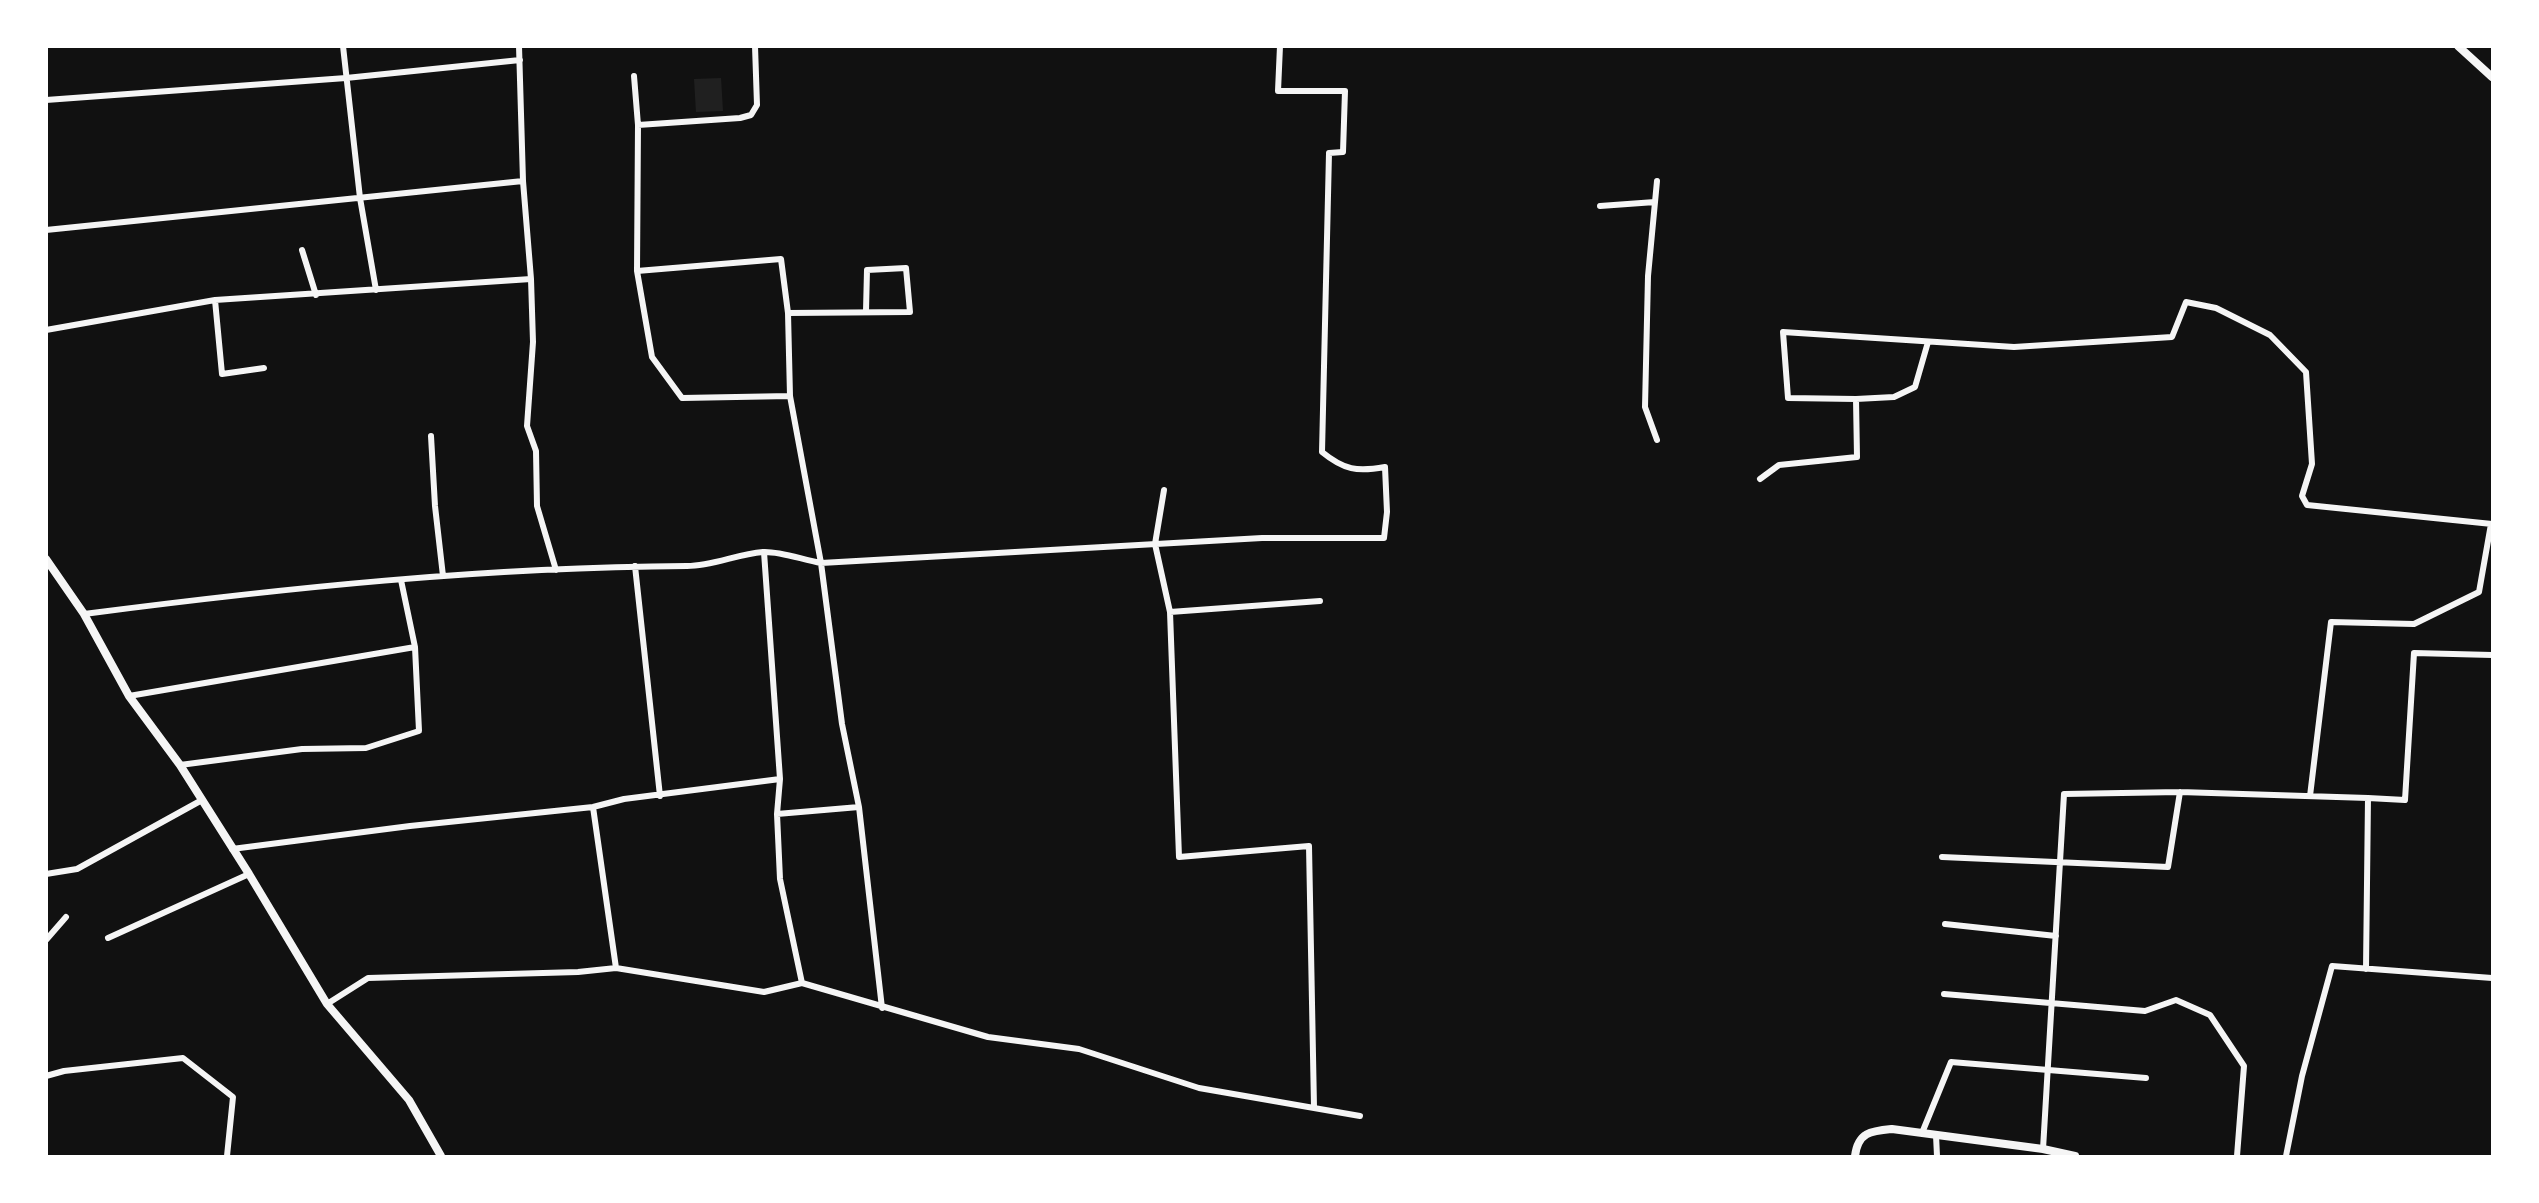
<!DOCTYPE html>
<style>
body{margin:0}
#map{position:relative;width:2539px;height:1203px;overflow:hidden;background:#111;font-family:Overpass,sans-serif}
canvas{display:block}
.frame{position:absolute;inset:0;border:48px solid #fff;pointer-events:none}
</style>
<div id="map">
<canvas width="2539" height="1203"></canvas>
<div class="frame"></div>
</div>
<script>
const g = document.querySelector('canvas').getContext('2d');
g.lineJoin = 'round';
function fill(path, color) { g.fillStyle = color; g.fill(path, 'evenodd'); }
function stroke(path, color, width, dash) { g.strokeStyle = color; g.lineWidth = width; g.lineCap = dash ? 'butt' : 'round'; g.setLineDash(dash || []); g.stroke(path); }
fill(new Path2D(`
 M721 78 723 111 696 112 694 79Z`), '#202020');
stroke(new Path2D(`
 M343 46 360 198 376 290
 M634 76 638 125 637 271 652 357 682 398 790 396
 M46 100 346 78 520 60
 M638 125 740 118 751 115 757 105 755 46
 M1600 206 1655 202
 M46 230 523 181
 M302 250 316 295
 M637 271 781 259 788 313 790 396 821 563 842 724 859 807 882 1008
 M531 279 533 342 527 426 536 451 537 506 556 570
 M215 300 222 374 264 368
 M788 313 910 312 906 268 867 270 866 311
 M46 330 215 300 531 279 523 181 519 46
 M1856 399 1894 397 1915 387 1928 342
 M431 436 435 506 443 576
 M1657 440 1645 407 1648 276 1657 181
 M1760 479 1779 465 1857 457 1856 399 1788 398 1783 332 2014 347 2172 337 2186 302 2216 308 2270 335 2306 372 2312 464 2302 496 2307 505 2492 524
 M1164 490 1155 544 1170 612 1179 857 1309 846 1314 1107
 M764 552 780 779 777 814 780 879 802 983
 M635 566 660 796
 M1170 612 1320 601
 M84 614C284 588 485 567 687 566 713 566 737 554 763 552 780 551 803 560 821 563L1262 538H1384L1387 512 1385 467C1357 472 1344 470 1322 452L1329 153 1343 152 1345 91H1278L1280 46
 M129 696 415 647
 M180 765 302 749 366 748 419 731 415 647 401 580
 M2180 792 2368 798 2366 969
 M2310 796 2331 622 2414 624 2479 592 2491 524
 M2368 798 2405 800 2414 653 2492 655
 M593 807 616 968
 M777 814 859 807
 M232 849 410 826 593 807 624 799 780 779
 M1942 857 2168 867 2180 792 2064 794 2043 1149
 M46 874 77 869 202 800
 M1945 924 2056 936
 M108 938 249 874
 M46 940 66 917
 M1944 994 2145 1011 2176 1000 2210 1015 2244 1066 2237 1156
 M327 1004 368 978 578 972 616 968 764 992 802 983 988 1037 1079 1049 1199 1088 1360 1116
 M46 1076 64 1071 183 1058 233 1097 227 1156
 M1922 1133 1951 1062 2146 1078
 M1936 1135 1937 1156
 M2286 1156 2302 1076 2332 966 2492 978`), '#f5f5f5', 6);
stroke(new Path2D(`
 M2458 46 2492 77
 M46 559 84 614 129 696 180 765 249 874 327 1004 409 1100 441 1156
 M1855 1156C1858 1132 1871 1131 1892 1129L2043 1149 2075 1156`), '#f5f5f5', 8);
</script>
